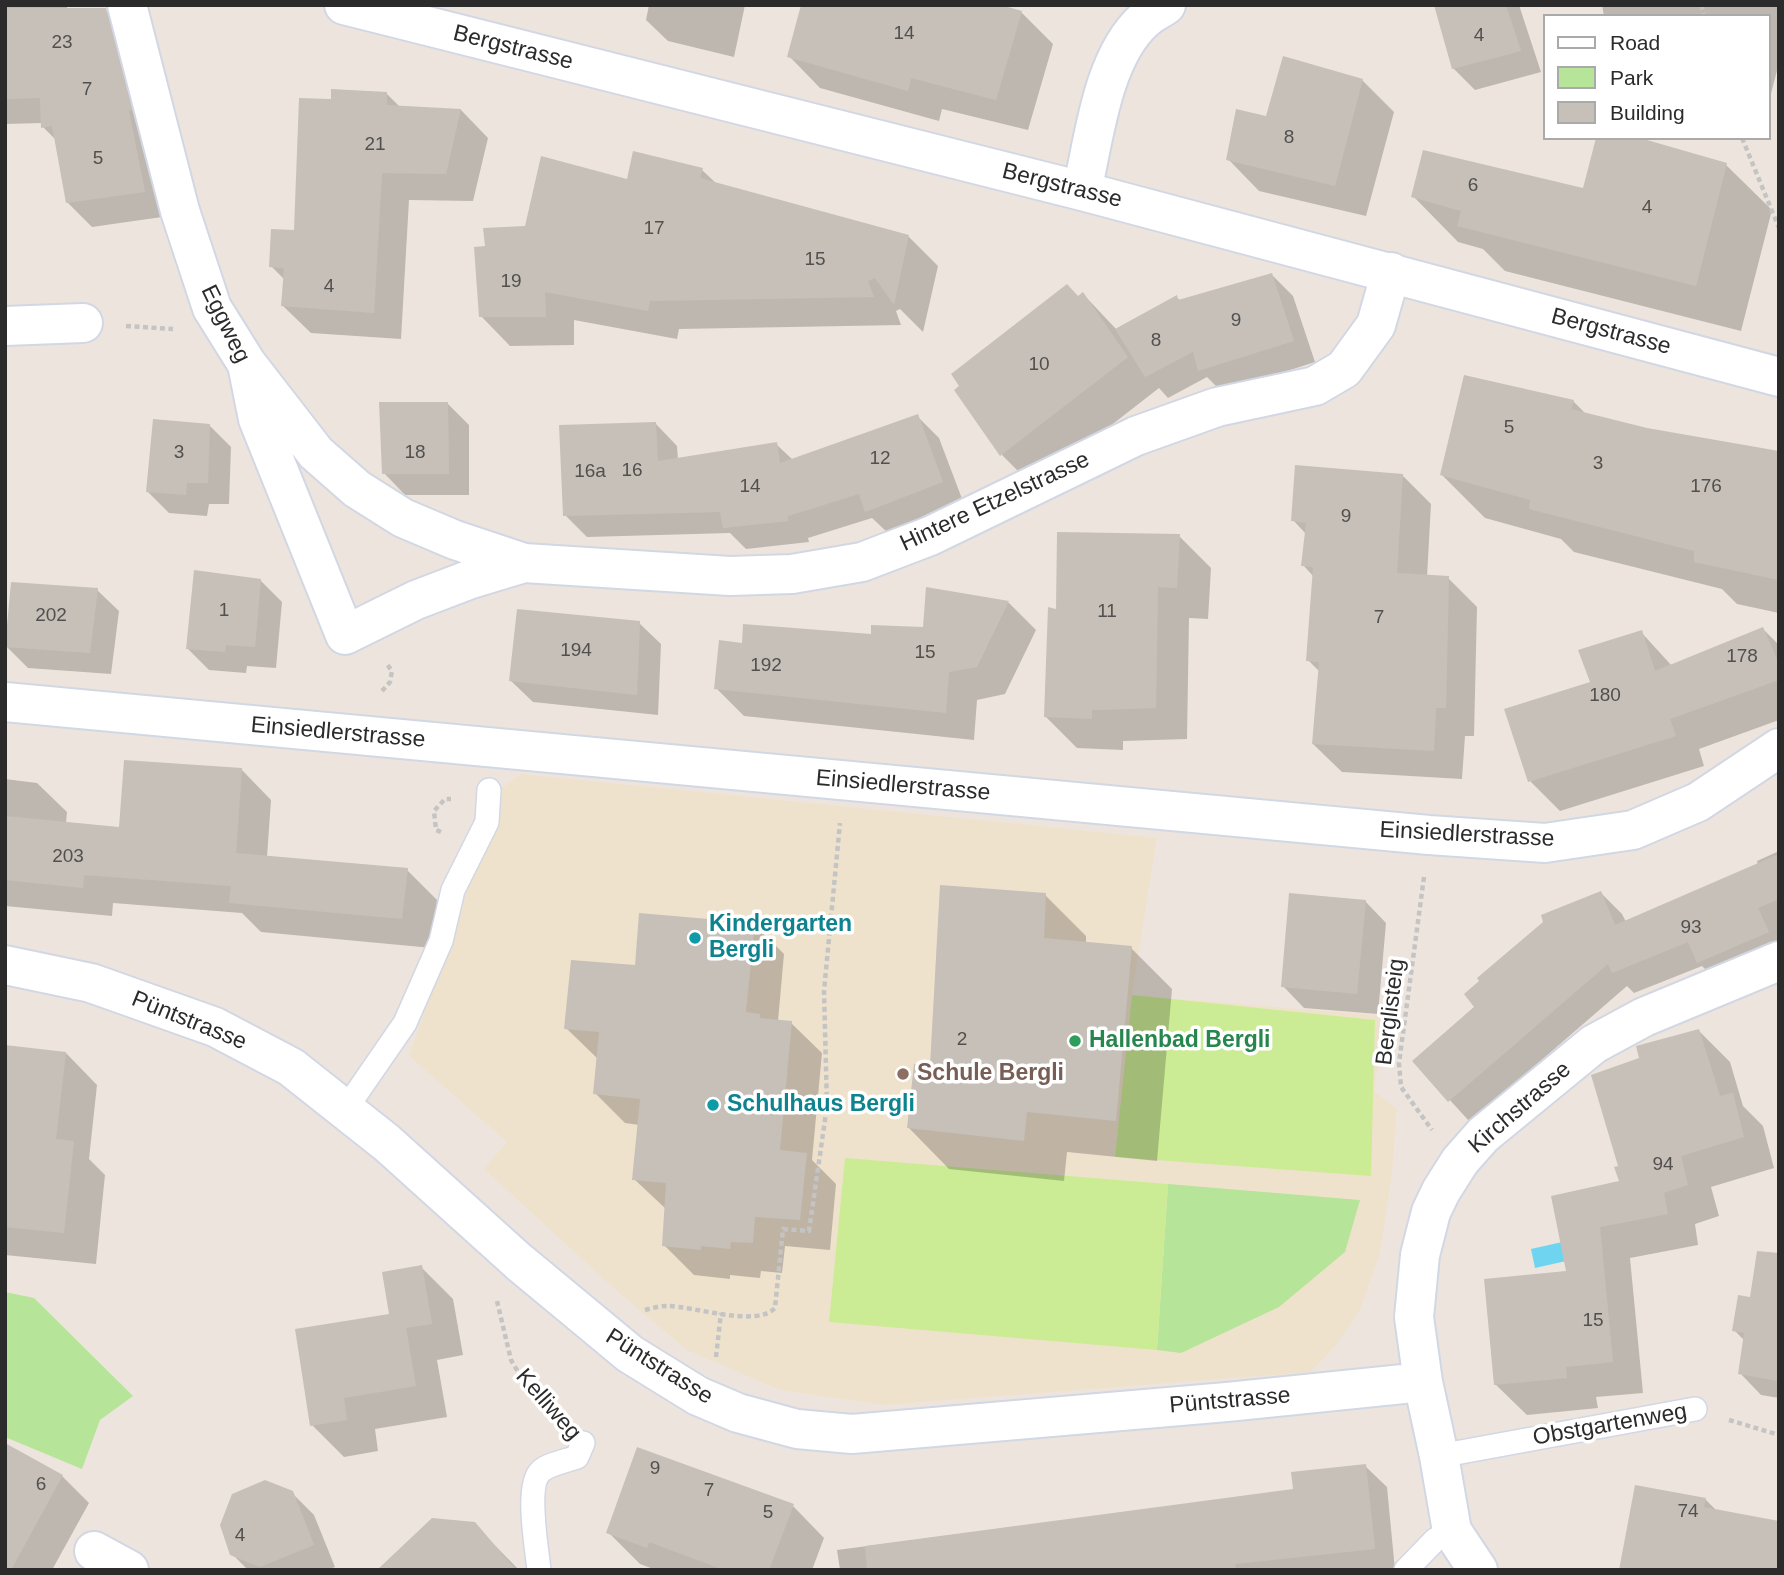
<!DOCTYPE html>
<meta charset="utf-8">
<style>
body{margin:0}
#map{position:relative;width:1784px;height:1575px;overflow:hidden;background:#ede5dd;font-family:Helvetica,sans-serif}
canvas{display:block}
.frame{position:absolute;inset:0;border:7px solid #2b2b2b;pointer-events:none}
.legend{position:absolute;left:1543px;top:14px;width:228px;height:126px;box-sizing:border-box;background:#fff;border:2px solid #aaa;margin:0;padding:9px 12px;list-style:none;font-size:21px;color:#2b2b2b}
.legend li{display:flex;align-items:center;gap:14px;height:35px}
.legend b{width:35px;border:2px solid #aaa}
</style>
<div id="map">
<canvas width="1784" height="1575"></canvas>
<div class="frame"></div>
<ul class="legend">
<li><b style="height:9px;background:#fff"></b>Road</li>
<li><b style="height:19px;background:#b6e499"></b>Park</li>
<li><b style="height:19px;background:#c6c0b9"></b>Building</li>
</ul>
</div>
<script>
const g = document.querySelector('canvas').getContext('2d');
g.lineJoin = 'round';
function fill(path, color) { g.fillStyle = color; g.fill(path, 'evenodd'); }
function stroke(path, color, width, dash) { g.strokeStyle = color; g.lineWidth = width; g.lineCap = dash ? 'butt' : 'round'; g.setLineDash(dash || []); g.stroke(path); }
function write(font, color, halo, rows, align = 'center') {
  g.font = font + ' Helvetica,sans-serif'; g.lineWidth = 7; g.setLineDash([]); g.textBaseline = 'middle'; g.strokeStyle = halo; g.fillStyle = color; for (const [text, x, y, turn = 0] of rows) {
    g.save(); g.translate(x, y); g.rotate((+turn || 0) * Math.PI / 180); g.textAlign = isNaN(turn) ? turn : align; if (halo) g.strokeText(text, 0, 0); g.fillText(text, 0, 0); g.restore();
  }
}
fill(new Path2D(`
 M521 774 1157 838 1132 995 1386 1016 1374 1091 1397 1109 1392 1174 1380 1253 1360 1310 1337 1344 1311 1372 883 1405 780 1390 687 1350 620 1294 484 1169 507 1142 409 1056 491 821 497 791Z`), '#efe2cd');
fill(new Path2D(`
 M1168 1184 1360 1200 1345 1252 1279 1307 1181 1353 1157 1350Z
 M5 1292 34 1298 133 1396 100 1420 82 1469 5 1437Z`), '#b6e499');
fill(new Path2D(`
 M1132 995 1375 1020 1371 1176 1115 1157Z
 M845 1158 1168 1184 1157 1350 829 1322Z`), '#cbec95');
fill(new Path2D(`
 M1598 1234 1602 1253 1535 1268 1531 1249Z`), '#6fd4f0');
fill(new Path2D(`
 M6 5H67V10H105L130 35 169 216 92 227 67 202 56 140 43 127V123L5 124Z
 M649 5H745L734 57 668 41 646 20Z
 M1436 5H1519L1541 72 1475 90 1453 68Z
 M1602 5H1779V63L1768 105V16H1604Z
 M1021 12 1053 44 1028 130 942 109 939 121 820 88 789 56Z
 M1362 80 1394 112 1366 216 1259 191 1228 159 1267 118Z
 M386 93 400 107 461 110 488 138 473 201 409 200 401 339 311 333 283 306 285 280 271 266 296 232 332 101Z
 M1726 165 1772 210 1741 331 1505 271 1483 249 1458 242 1413 196 1585 190Z
 M702 170 718 185 909 237 938 266 923 332 900 309 896 311 901 325 679 329 677 339 574 320V345L510 346 481 316 487 248 628 181Z
 M1272 275 1293 296 1315 362 1222 392 1207 377 1168 398 1159 388 1033 486 1002 455 1078 298 1083 294 1117 330 1176 297 1181 301Z
 M1573 401 1586 414 1646 430 1779 453V613L1737 604 1722 589 1574 552 1561 539 1485 518 1442 475Z
 M448 404 469 425V495H405L384 473Z
 M917 416 939 438 964 504 888 533 872 518 808 538 809 542 746 549 730 533 587 537 565 515 656 424 677 446 678 460 776 444 793 460Z
 M209 425 231 447 229 504H209L207 516 169 513 148 492Z
 M1403 476 1431 504 1427 577 1448 578 1477 607 1474 736H1465L1462 779 1342 772 1313 744 1320 672 1308 660 1314 577 1303 565 1306 534 1293 520Z
 M1179 536 1211 568 1208 619 1189 618 1187 739 1123 741V750L1077 748 1046 717 1057 611Z
 M260 580 282 602 276 668 247 666 246 673 209 670 187 648Z
 M928 589 1009 603 1036 630 1005 694 977 700 974 740 744 716 716 688 743 645 872 636 925 628Z
 M97 590 119 611 111 674 28 668 7 647Z
 M639 623 661 644 658 715 533 702 511 681Z
 M1763 629 1779 645V720L1699 749 1704 766 1560 811 1530 781 1641 632 1672 666Z
 M242 770 271 800 267 857 407 870 437 900 432 948 261 932 242 913 113 903 112 916 5 906V779L37 783 67 812 66 823 121 829Z
 M1779 851V958L1719 983 1702 966 1634 993 1627 986 1470 1122 1414 1061 1601 893 1622 914 1626 922 1758 865 1757 861Z
 M1045 895 1086 936V943L1131 948 1172 989 1157 1161 1067 1152 1064 1181 949 1169 909 1128 932 1067Z
 M1365 901 1386 923 1378 1014 1304 1008 1283 986Z
 M754 924 784 954 778 1021 791 1023 822 1053 812 1160 836 1184 830 1250 785 1246 782 1273 761 1271 760 1278 730 1275V1279L694 1275 664 1245 666 1209 634 1179 639 1125 625 1123 595 1093 598 1059 566 1028 637 967Z
 M1699 1031 1730 1062 1743 1106 1763 1126 1774 1168 1711 1187 1719 1216 1695 1224 1698 1245 1630 1258 1643 1393 1596 1397 1598 1408 1527 1415 1495 1384 1568 1273 1621 1182 1620 1167 1641 1059Z
 M5 1047 66 1053 97 1085 89 1159 105 1175 96 1264 5 1255Z
 M421 1267 453 1299 463 1355 437 1360 447 1417 375 1429 378 1451 344 1457 312 1425 391 1315Z
 M1779 1303V1398L1761 1395 1740 1373 1745 1341 1734 1330Z
 M1365 1466 1387 1487 1395 1570H840L837 1550 1295 1490Z
 M62 1476 89 1503 52 1570H5Z
 M292 1493 314 1515 335 1567 328 1570H248L232 1554Z
 M1705 1499 1717 1511 1621 1570Z
 M793 1506 824 1538 812 1570H656L640 1564 608 1532Z
 M474 1524 519 1570H403Z`), '#0003');
fill(new Path2D(`
 M801 5H1001L1022 11 996 100 911 78 908 91 787 57Z
 M1434 5H1506L1521 51 1452 69Z
 M5 8H106L132 110 129 111 145 192 66 203 52 126 41 128 40 98 5 99Z
 M1283 56 1363 79 1335 186 1226 160 1236 109 1266 116Z
 M331 89 387 92V105L461 109 446 174 382 173 374 313 281 306 284 268 269 267 271 229 294 230 299 98 331 99Z
 M1596 138H1640L1727 163 1696 286 1457 226 1461 211 1411 197 1423 150 1583 188Z
 M633 151 703 168 700 178 909 235 894 305 875 278 868 281 874 297 650 301 648 311 545 292 546 317H479L474 247 485 246 483 228 525 226 541 156 627 179Z
 M1272 273 1294 341 1198 371 1193 352 1145 377 1115 329 1177 295 1178 300Z
 M1067 284 1078 296 1083 292 1128 357 1000 456 954 390 959 386 951 374Z
 M1464 375 1574 400 1571 409 1647 428 1779 451V580L1694 562V551L1529 509 1530 500 1440 475Z
 M379 402H448L449 474H382Z
 M918 414 943 482 865 512 859 494 788 516V521L723 528 720 512 563 516 559 425 656 422 658 461 777 442 780 463Z
 M153 419 210 424 208 483H187L186 495 146 492Z
 M1295 465 1403 474 1397 573 1449 576 1446 708H1436L1434 751 1312 744 1319 662 1306 661 1313 567 1301 566 1306 523 1291 521Z
 M1057 532 1180 534 1177 588 1158 587 1156 708 1092 710V719L1044 717 1048 607 1056 609Z
 M194 570 261 579 255 647 226 645 225 652 186 649Z
 M11 582 98 588 90 653 5 647Z
 M926 587 1009 601 977 667 949 672 946 713 714 689 719 640 742 643 743 624 871 634V625L923 627Z
 M517 609 640 621 637 695 509 681Z
 M1763 627 1779 664V680L1670 719 1676 736 1528 782 1504 709 1590 682 1578 650 1642 630 1655 671Z
 M124 760 242 768 236 853 408 868 402 919 229 903 231 886 84 875 83 888 5 880V816L119 827Z
 M1779 854V899L1758 908 1769 932 1697 963 1688 942 1612 973 1608 964 1448 1102 1412 1061 1474 1007 1464 994 1479 981 1477 978 1543 922 1541 915 1601 891 1615 925Z
 M940 885 1046 893 1044 938 1132 946 1116 1121 1027 1112 1024 1141 907 1128 914 1064 930 1065Z
 M1289 893 1366 900 1357 994 1281 987Z
 M639 913 755 923 746 1012 760 1014V1018L792 1021 780 1150 807 1153 800 1220 755 1217 753 1243 731 1242 730 1249 701 1246V1250L662 1246 666 1183 632 1180 640 1099 593 1094 599 1032 564 1029 571 960 635 965Z
 M1699 1029 1720 1096 1733 1093 1744 1137 1681 1156 1688 1185 1664 1193 1668 1214 1600 1227 1613 1362 1566 1367 1567 1378 1494 1385 1484 1279 1566 1271 1551 1196 1619 1181 1614 1167 1618 1166 1591 1075 1639 1058 1636 1046Z
 M5 1045 66 1052 56 1139 74 1141 64 1233 5 1227Z
 M1757 1251 1779 1253V1381L1738 1374 1744 1333 1732 1331 1738 1295 1750 1297Z
 M422 1265 432 1324 406 1328 416 1386 344 1398 347 1420 310 1426 295 1329 389 1314 382 1272Z
 M5 1443 63 1475 11 1570H5Z
 M637 1447 794 1504 769 1570H724L649 1542 647 1548 606 1533Z
 M1366 1464 1375 1549 1235 1564 1236 1570H867L865 1546 1293 1489 1291 1472Z
 M265 1480 293 1491 314 1545 260 1567 230 1555 220 1525 232 1494Z
 M1635 1485 1706 1498 1704 1507 1779 1521V1570H1619Z
 M432 1518 475 1522 516 1570H377Z`), '#c6c0b9');
const lane = new Path2D(`
 M345 1110 405 1023 441 941 453 890 487 822 489 790
 M1439 1456 1695 1409
 M539 1570C537 1549 525 1485 541 1471 549 1464 566 1461 577 1457L583 1443
 M1406 1570 1435 1540 1452 1531`);
const street = new Path2D(`
 M127 5 180 211 212 308 247 364 258 419 345 635 416 600 471 579 524 563
 M1082 191C1094 139 1102 58 1144 20 1150 14 1159 10 1166 5
 M5 326 83 323
 M247 364 316 453 357 489 403 518 455 540 524 563 730 576 792 574 862 562 930 536 1136 436 1217 407 1315 386 1344 369 1376 325 1391 272
 M5 965 91 983 215 1027 291 1067 387 1143 519 1262 630 1354 698 1396 738 1413 797 1429 852 1434 1227 1402 1423 1382
 M94 1551 129 1570
 M1478 1570 1452 1531 1439 1456 1423 1382 1414 1317 1420 1255 1431 1212 1441 1191 1460 1161 1483 1135 1594 1044 1644 1017 1779 961`);
const secondary = new Path2D(`
 M344 5 1082 191 1779 377
 M5 702 1429 835 1545 843 1633 830 1698 802 1779 748`);
stroke(lane, '#d2d7e4', 26);
stroke(street, '#d2d7e4', 42);
stroke(secondary, '#d2d7e4', 42);
stroke(new Path2D(`
 M1701 5 1704 16
 M1742 138 1779 228
 M126 326 173 329
 M382 691 390 682 392 671 386 663
 M441 832 436 830 434 811 445 799H451
 M1424 877 1399 1063 1401 1087 1432 1130
 M497 1301 511 1360 524 1382 562 1417
 M645 1310C652 1308 660 1306 667 1306 694 1306 756 1328 775 1308L783 1229 809 1231 827 1106 824 991 840 823
 M716 1357 721 1313
 M1729 1420 1779 1435`), '#c4c4c4', 4.5, [5, 3.5]);
stroke(lane, '#fff', 23);
stroke(street, '#fff', 38);
stroke(secondary, '#fff', 38);
for (const [x, y, r, color] of [
 [695,938,7,"#0f9aa8"],
 [1075,1041,7,"#2e9e5b"],
 [903,1074,7,"#8d6e63"],
 [713,1105,7,"#0f9aa8"]
]) { const dot = new Path2D(); dot.arc(x, y, r, 0, 2 * Math.PI); g.fillStyle = color; g.fill(dot); stroke(dot, '#fff', 2.5); }
write('19px', '#52504e', null, [
 ["14",904,34],
 ["4",1479,36],
 ["23",62,43],
 ["7",87,90],
 ["8",1289,138],
 ["21",375,145],
 ["5",98,159],
 ["6",1473,186],
 ["4",1647,208],
 ["17",654,229],
 ["15",815,260],
 ["19",511,282],
 ["4",329,287],
 ["9",1236,321],
 ["8",1156,341],
 ["10",1039,365],
 ["5",1509,428],
 ["3",179,453],
 ["18",415,453],
 ["12",880,459],
 ["3",1598,464],
 ["16",632,471],
 ["16a",590,472],
 ["14",750,487],
 ["176",1706,487],
 ["9",1346,517],
 ["1",224,611],
 ["11",1107,612],
 ["202",51,616],
 ["7",1379,618],
 ["194",576,651],
 ["15",925,653],
 ["178",1742,657],
 ["192",766,666],
 ["180",1605,696],
 ["203",68,857],
 ["93",1691,928],
 ["2",962,1040],
 ["94",1663,1165],
 ["15",1593,1321],
 ["9",655,1469],
 ["6",41,1485],
 ["7",709,1491],
 ["74",1688,1512],
 ["5",768,1513],
 ["4",240,1536]
]);
write('23px', '#2b2b2b', '#fff', [
 ["Bergstrasse",513,48,14],
 ["Bergstrasse",1062,186,14],
 ["Eggweg",225,324,64],
 ["Bergstrasse",1611,332,15],
 ["Hintere Etzelstrasse",995,502,-25],
 ["Einsiedlerstrasse",338,733,5],
 ["Einsiedlerstrasse",903,786,5],
 ["Einsiedlerstrasse",1467,835,3],
 ["Berglisteig",1391,1012,-83],
 ["Püntstrasse",189,1021,22],
 ["Kirchstrasse",1520,1108,-41],
 ["Püntstrasse",659,1367,32],
 ["Püntstrasse",1230,1401,-5],
 ["Kelliweg",548,1405,49],
 ["Obstgartenweg",1610,1425,-10]
]);
write('bold 23px', '#0d838f', '#fff', [
 ["Kindergarten",709,925],
 ["Bergli",709,951],
 ["Schulhaus Bergli",727,1105]
], 'left');
write('bold 23px', '#27864d', '#fff', [
 ["Hallenbad Bergli",1089,1041]
], 'left');
write('bold 23px', '#785e54', '#fff', [
 ["Schule Bergli",917,1074]
], 'left');
</script>
